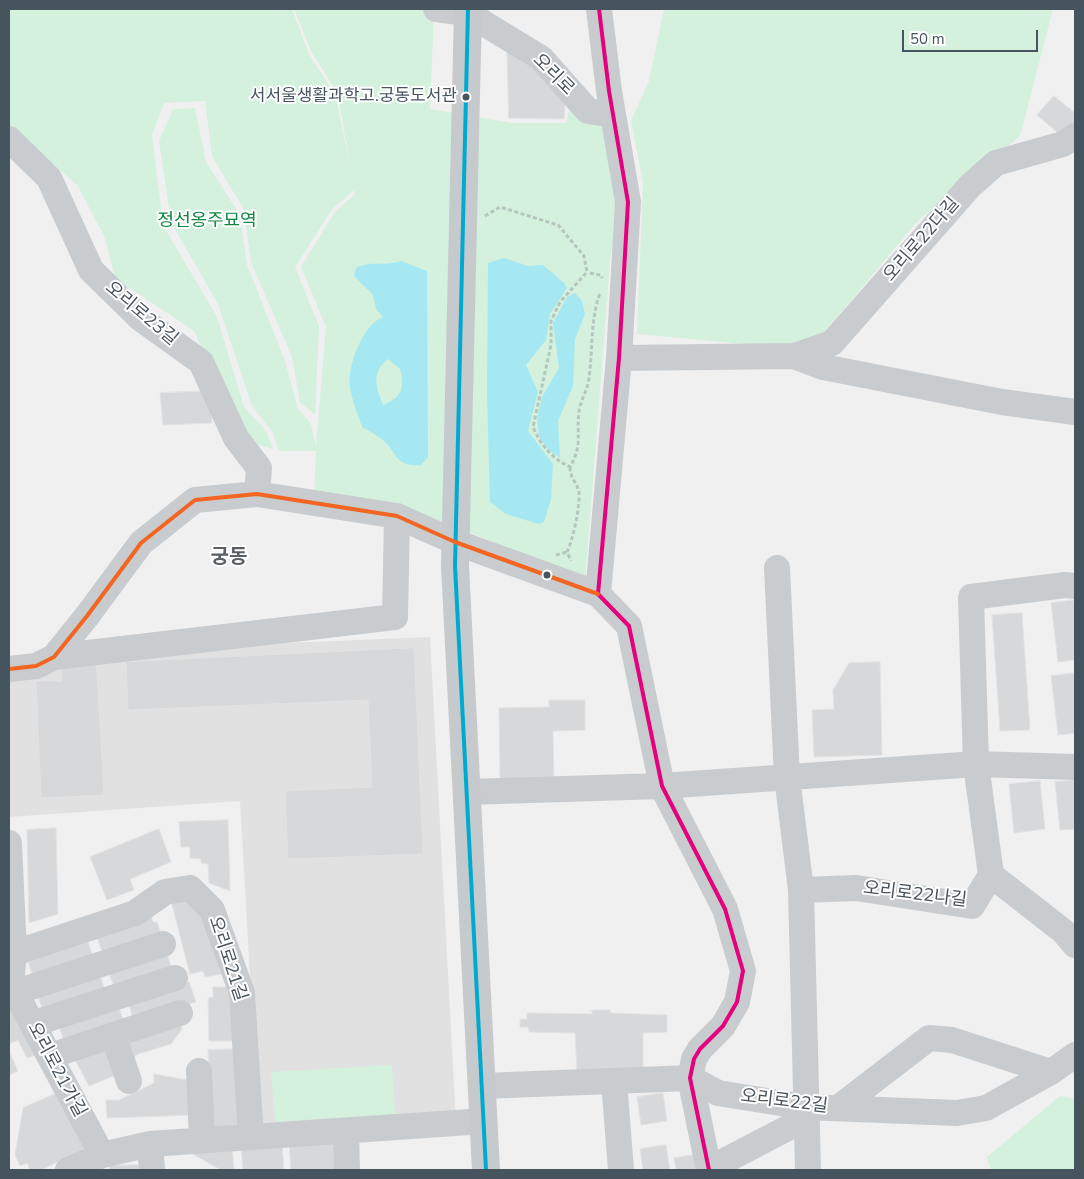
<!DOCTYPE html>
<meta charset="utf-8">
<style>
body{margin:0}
#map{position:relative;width:1084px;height:1179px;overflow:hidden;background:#f1f0f0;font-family:"Nunito Sans",sans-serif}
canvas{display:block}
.frame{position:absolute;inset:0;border:10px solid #46545e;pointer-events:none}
.scale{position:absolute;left:902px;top:30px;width:136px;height:22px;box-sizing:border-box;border:2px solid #46545e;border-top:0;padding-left:6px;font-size:15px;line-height:18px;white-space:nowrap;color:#46545e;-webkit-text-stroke:4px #fff;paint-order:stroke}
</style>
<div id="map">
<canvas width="1084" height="1179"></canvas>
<div class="frame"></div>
<div class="scale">50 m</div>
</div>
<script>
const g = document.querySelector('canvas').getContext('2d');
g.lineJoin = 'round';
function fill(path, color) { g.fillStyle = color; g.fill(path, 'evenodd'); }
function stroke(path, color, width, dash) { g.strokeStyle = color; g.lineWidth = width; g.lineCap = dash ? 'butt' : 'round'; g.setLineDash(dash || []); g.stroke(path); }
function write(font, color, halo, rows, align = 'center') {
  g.font = font + ' "Nunito Sans","Noto Sans KR",sans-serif'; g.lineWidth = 4; g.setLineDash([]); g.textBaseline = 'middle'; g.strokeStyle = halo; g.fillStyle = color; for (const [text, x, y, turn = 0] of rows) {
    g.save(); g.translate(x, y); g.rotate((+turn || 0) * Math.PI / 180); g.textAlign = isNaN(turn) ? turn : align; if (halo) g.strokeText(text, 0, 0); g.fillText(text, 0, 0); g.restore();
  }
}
fill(new Path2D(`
 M430 637 456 1123 259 1136 240 801 9 817V669L116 650Z`), '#e2e1e2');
fill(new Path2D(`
 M9 9H292L309 54 336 96 351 173 338 94 311 51 294 9H428L434 12 430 109 512 123H566L571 101 611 121 620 190 610 262 585 581 482 537 393 506 314 498 316 451H279L272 431 252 406 218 304 171 222 159 141 173 109 195 108 206 162 240 215 247 265 285 361 298 409 311 424 316 447 326 327 301 267 335 212 355 194 354 190 332 209 295 267 319 326 315 415 300 402 292 357 251 262 244 210 212 156 205 101 164 103 152 135 163 225 217 317 244 407 266 431 273 449 247 442 194 331 115 278 105 238 78 186 9 125Z
 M664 9H1053L1020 136 917 222 809 350 637 334 643 182 631 121 649 81Z
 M392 1065 395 1114 275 1122 271 1072Z
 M1060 1096 1075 1099V1170H991L987 1157Z`), '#d3f1dc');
fill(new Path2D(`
 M504 258 528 266 543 265 564 283 567 288 550 314 546 340 526 365 538 392 528 431 553 464 551 499 544 522 539 524 506 514 490 502 487 395 488 263Z
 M401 261 427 271 428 457 421 465C394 467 398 453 383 440 377 435 369 431 362 427 358 414 352 400 350 387 347 366 363 324 383 317L376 309 373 295 354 276 356 268C370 260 385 267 401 261ZM388 359 400 369C405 387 402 398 383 405 376 388 371 372 388 359Z
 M575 293 582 301 585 314 575 339 573 386 558 421 560 458 547 449 539 436 537 418 542 397 559 368 553 323 567 297Z`), '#a5e8f2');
const building = new Path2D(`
 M507 45 566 93 564 119 509 118Z
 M1054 96 1075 113V131L1058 133 1037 115Z
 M210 391 212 423 163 425 160 393Z
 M1075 600V660L1058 662 1051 603Z
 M1022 613 1030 730 1000 731 992 615Z
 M414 648 423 854 288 859 285 791 372 787 368 700 128 710 126 662Z
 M96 657 104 795 41 798 36 681H62L61 659Z
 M880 662 882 755 814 757 812 710 834 709 833 690 849 663Z
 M1075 673V733L1058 735 1051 676Z
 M549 700H585V730L553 731 554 779 500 780 499 708 549 707Z
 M1075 780V829L1060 830 1055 782Z
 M1040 781 1045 829 1014 833 1009 784Z
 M228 820 230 891 209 883 208 864 201 863V859L190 858V847H181L179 822Z
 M56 828 58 914 29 923 27 830Z
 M159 829 171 862 130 879 134 890 107 900 90 857Z
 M188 896 200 904 221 974 205 977 203 971 190 974 171 901Z
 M151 915 153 922H157L163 939 104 958 97 937Z
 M87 939 93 957 33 977 27 959Z
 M165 949 173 971 115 989 107 968Z
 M98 970 105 990 42 1008 36 990Z
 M189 982 196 1002 134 1022 128 1002Z
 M213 987H235L237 1041H209L208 998 213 997Z
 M9 997 42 1052 27 1058 18 1040 9 1044Z
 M118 1006 126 1026 66 1047 59 1026Z
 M592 1010H610L611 1013 667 1015V1032L643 1033V1072H577L575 1033 529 1032 528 1027H520V1019H527V1013L592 1014Z
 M177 1018 182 1029 171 1044 138 1054 129 1061 121 1037Z
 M111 1041 123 1072 89 1086 72 1054Z
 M239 1049 243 1130 207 1132 210 1093 208 1050Z
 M9 1051 18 1071 9 1075Z
 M154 1074 193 1081 196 1115 107 1118 106 1100H119L154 1083Z
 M59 1092 89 1146 41 1170H30L27 1163 20 1166 15 1155 23 1108Z
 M663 1093 667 1121 641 1125 637 1097Z
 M337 1139 339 1170H291L289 1143Z
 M282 1144 284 1170H243L241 1146Z
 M666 1145 670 1170H643L640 1149Z
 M232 1146 234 1170H221L191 1153Z
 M700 1154 703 1170H676L674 1158Z
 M110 1165H145V1170H110Z`);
fill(building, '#d7d8d9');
stroke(building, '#e2e2e3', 1);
stroke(new Path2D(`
 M485 216 500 207 558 225 584 256 587 272 560 302 551 321V345L533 427C541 446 552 458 570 467 583 444 576 435 579 411 581 399 588 389 589 378 593 349 590 321 600 293
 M590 273 601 275 602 278
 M570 467C570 479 578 483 579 493 580 507 573 540 567 552L571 561
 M556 555 567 552`), '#b7c5c0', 3, [4, 2.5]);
stroke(new Path2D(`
 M436 9 467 13 541 58 588 111 613 115
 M599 9 609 91 628 202 619 358 598 594 629 626 662 786 725 909 743 971 737 1002 723 1026 700 1049 694 1059 690 1078 709 1170
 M9 139 49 178 91 270 141 319 201 362 236 438 259 468 257 494
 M794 356 832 343 970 186 996 163 1063 144 1075 136
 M619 358 794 356 823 367 1002 402 1075 412
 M777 568 787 777 801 890 808 1170
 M54 657 395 617 397 516
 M9 669 36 666 54 657 87 616 141 543 195 500 257 494 397 516 455 542 598 594
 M467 792 662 786 976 764 1075 767
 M9 843 14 953 11 984 102 1155
 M991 875 1063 931 1075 945
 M801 890 856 888 972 906 991 875 976 764 971 597 1065 585 1075 586
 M14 953 135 913 165 892 190 888 212 910 242 993 251 1137
 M16 992 163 944
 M32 1024 175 978
 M113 1035 129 1081
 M50 1056 180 1013
 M199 1071 202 1140
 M614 1081 621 1170
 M482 1086 690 1078 718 1093 805 1107 957 1113 986 1108 1051 1072 1075 1055
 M838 1108 929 1038 952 1040 1051 1072
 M346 1131 347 1170
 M150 1144 152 1170
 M709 1169 805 1119
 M68 1170 102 1155 150 1144 484 1121`), '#c9cccf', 26);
stroke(new Path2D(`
 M468 9 455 566 486 1170`), '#c6cacd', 28);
stroke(new Path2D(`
 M468 9 455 566 486 1170`), '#00a9ce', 4);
stroke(new Path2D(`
 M599 9 609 91 628 202 619 358 598 594 629 626 662 786 725 909 743 971 737 1002 723 1026 700 1049 694 1059 690 1078 709 1170`), '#e5007d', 4);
stroke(new Path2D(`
 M9 669 36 666 54 657 87 616 141 543 195 500 257 494 397 516 455 542 598 594`), '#f26522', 4);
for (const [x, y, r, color] of [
 [466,97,4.5,"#46545e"],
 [547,575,4.5,"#46545e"]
]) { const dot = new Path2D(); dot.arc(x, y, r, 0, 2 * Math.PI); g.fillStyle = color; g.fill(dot); stroke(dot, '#fff', 2); }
write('17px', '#46545e', '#fff', [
 ["서서울생활과학고.궁동도서관",457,97]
], 'right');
write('18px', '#46545e', '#fff', [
 ["오리로",553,75,45],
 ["오리로22다길",922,240,-49],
 ["오리로23길",141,314,40],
 ["오리로22나길",915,895,7],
 ["오리로21길",227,959,72],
 ["오리로21가길",56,1070,62],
 ["오리로22길",784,1102,7]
]);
write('18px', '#108642', '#fff', [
 ["정선옹주묘역",207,222]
]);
write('bold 20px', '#5b6065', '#fff', [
 ["궁동",229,558]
]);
</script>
